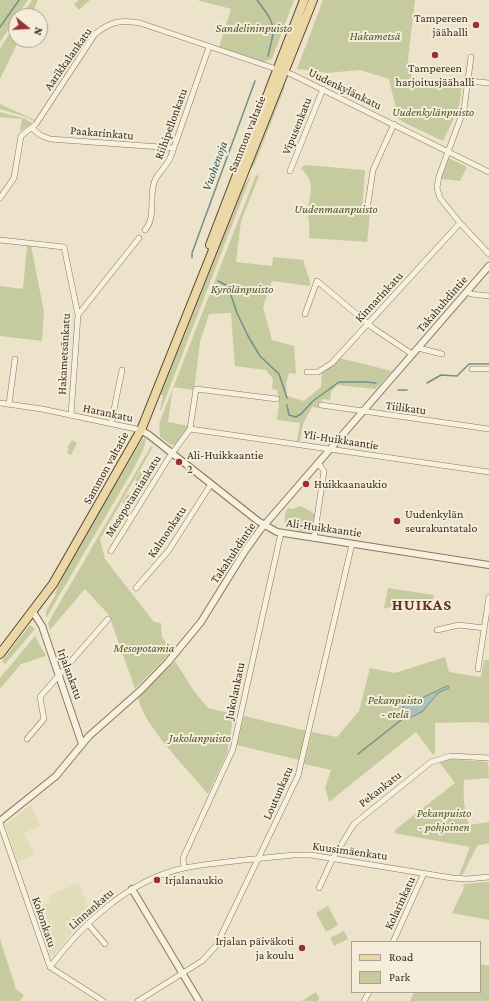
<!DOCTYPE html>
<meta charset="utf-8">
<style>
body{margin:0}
#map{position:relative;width:489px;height:1001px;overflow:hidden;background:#ede3cb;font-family:"Crimson Pro",serif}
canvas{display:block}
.legend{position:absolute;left:351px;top:941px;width:130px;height:52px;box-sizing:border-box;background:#f5edda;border:1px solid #aba190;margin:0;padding:5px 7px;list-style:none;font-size:12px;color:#3b2e22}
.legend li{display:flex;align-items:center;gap:8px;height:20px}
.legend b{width:20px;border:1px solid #aba190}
.north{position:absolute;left:8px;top:8px;width:40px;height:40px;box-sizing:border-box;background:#f5edda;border:1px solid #aba190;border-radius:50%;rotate:108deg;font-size:11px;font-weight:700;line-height:16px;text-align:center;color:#3b2e22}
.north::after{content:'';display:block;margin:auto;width:14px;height:18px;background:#953334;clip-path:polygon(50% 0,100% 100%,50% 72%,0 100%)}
</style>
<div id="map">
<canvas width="489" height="1001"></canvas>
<ul class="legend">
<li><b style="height:5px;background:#ecd7a6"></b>Road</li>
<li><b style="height:11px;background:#c6cb9f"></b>Park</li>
</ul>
<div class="north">N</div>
</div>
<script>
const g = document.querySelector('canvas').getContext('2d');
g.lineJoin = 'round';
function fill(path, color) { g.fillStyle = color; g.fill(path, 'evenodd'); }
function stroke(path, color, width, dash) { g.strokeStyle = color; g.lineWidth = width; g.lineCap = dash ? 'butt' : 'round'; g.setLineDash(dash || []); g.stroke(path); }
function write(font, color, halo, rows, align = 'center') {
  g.font = font + ' "Crimson Pro",serif'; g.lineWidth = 4; g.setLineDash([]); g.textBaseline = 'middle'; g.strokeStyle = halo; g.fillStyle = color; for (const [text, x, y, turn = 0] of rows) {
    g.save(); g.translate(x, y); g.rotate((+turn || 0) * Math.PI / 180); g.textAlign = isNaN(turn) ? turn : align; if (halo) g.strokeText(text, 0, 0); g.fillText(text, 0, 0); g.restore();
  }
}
fill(new Path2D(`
 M31 805 40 826 24 833 34 855 17 862 5 825Z
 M79 883 91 916 66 939 54 955 50 954 35 908 50 902 49 895Z`), '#e2dcb9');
fill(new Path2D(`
 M0 0H28L0 42Z
 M32 0H38L31 16H21Z
 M79 0H90L79 10 74 4Z
 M197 0H294L272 59 264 62 219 47 231 9Z
 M323 0H415L408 59 412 79H415C428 94 445 87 462 84L459 108 443 141 405 123 393 115 396 109 389 79 360 70 327 73 297 69Z
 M16 23V40H19L0 79V49Z
 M284 85 285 87 254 166 250 169Z
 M0 104 35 120 34 121 26 117 0 109Z
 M0 112 23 118 33 123 20 131 22 119 0 117Z
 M449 158 467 167 460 181 441 179Z
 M305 165 365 170 362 212 370 214 367 242 309 238C310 230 309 223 308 216 307 193 319 188 301 168Z
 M252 173 161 410H160L163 396 161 395 162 387 241 191Z
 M256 175 259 176 241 221 236 262 272 266 273 257 304 260C304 270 311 276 310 286L272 281 263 307 272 340 294 346 296 374 289 373 286 384 287 396 304 401 321 387 322 371 339 358 392 371 376 389 337 385 331 392 330 400 322 399 321 408 312 407 303 424 300 441H297L300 423 277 420 279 402 277 390 272 389 273 379 266 370 235 366 231 313 209 314 200 342 194 390 173 387 168 422 189 426 177 444 171 445 160 437 159 424Z
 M27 245H31L44 312 42 341 0 336V286L23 289Z
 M146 438 144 448 134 468 46 618V611L56 594 55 593C80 540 112 490 142 440Z
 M72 440 77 443 71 455 67 453 69 449 67 448Z
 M151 446 153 447 100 539 105 559 154 622 161 623 162 637 172 651 135 689 109 615 85 589 50 630 48 623Z
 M140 471 152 479 151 481 145 478 141 484 135 480Z
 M128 494 138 500 136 503 131 500 128 506 122 502Z
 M301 506 315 514 310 533 286 528C284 522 284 513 288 508L293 509Z
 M388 588 434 595 433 601 384 608Z
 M30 625 35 629 5 664 2 661Z
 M35 636 46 656 21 664 0 689V678Z
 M445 657 449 672 481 677 484 660H489V723L475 722 435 723V753L433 755 416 732 329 802 325 788 331 770 304 764 312 732 337 737 359 711 370 668 395 673Z
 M175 661 194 691 208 708 234 714 227 753 208 794C188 769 145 728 138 698Z
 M244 716 307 731 299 760 237 745Z
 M448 759 488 762 489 778 464 780C463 797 464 810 469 825L489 822V843L477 846 463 874 459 875 470 847 394 833 395 830 455 783 439 762Z
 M489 882V920L452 913 464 888 463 884Z
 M328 906 338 925 326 932 316 913Z
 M344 931 348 939 334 946 330 938Z
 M0 939 16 989 24 995 20 1001H0Z
 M480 964 489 966V1001H410L414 992H480Z
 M316 992 319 998 318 1001H302Z`), '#c6cb9f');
const water = new Path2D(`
 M448 686 449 688 438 693 423 711 410 718 402 716 403 706 413 705 424 697Z`);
fill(water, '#abc2bb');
stroke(water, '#729089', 1);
stroke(new Path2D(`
 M257 0C276 26 276 24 268 56
 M0 27 19 0
 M192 258V253L255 81
 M218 281 228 286 237 313 248 336 260 356 279 374 287 398
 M427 383 441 375 457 376 469 364H489
 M398 390H407
 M287 405 289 415 296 417 301 414 313 401 339 382H366L376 383
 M358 754 405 717`), '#729089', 1.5);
const minor = new Path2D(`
 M471 57 464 109 439 176 437 188 440 198 460 223 489 254
 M469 81 489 83
 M32 128 40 135 50 139 174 148
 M290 171 323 89
 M0 198 14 178 21 136 36 124 95 34C110 22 121 19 140 23L291 74 489 172
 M367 210 373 170 394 124
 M145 230C157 216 148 196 155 180 159 172 167 166 171 156L209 47
 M0 240 64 247 78 315 71 415
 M467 291 471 294 489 296
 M305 314 317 281 373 328 412 354
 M78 315 139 238
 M418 348 442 354
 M472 369H489
 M307 372H318L332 363 460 223
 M0 403 42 409 141 430
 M9 404 15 359
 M321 405 489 429
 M111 424 122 370
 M190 429 489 472
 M314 538 324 471 318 463
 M111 551 168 459 190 429 196 389 277 399
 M136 588 169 550 211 484
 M437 630 459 625 484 628
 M478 669 489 597
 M27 739 44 719 40 697 108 619
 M0 823 50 967 103 1001
 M184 868 183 858 233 749 281 533
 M319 888 333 858 354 824 431 762 451 756 489 758
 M88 924 105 944
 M393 942 424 873
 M50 967C83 923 129 880 184 868 220 861 257 859 293 855H311L452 878 467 879 489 877
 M138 1001 202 961 216 946 298 776 352 544
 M364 1001 369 992`);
const tertiary = new Path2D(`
 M141 430 149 435 258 521 277 532 489 565
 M33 612 42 626 82 744
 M0 821 56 776 89 736 141 690 168 662 201 622 245 551 260 530 489 266
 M132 889 199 1001`);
const primary = new Path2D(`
 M210 245 304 0
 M0 654 53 584 141 430 313 0`);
stroke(minor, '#897660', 6);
stroke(tertiary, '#897660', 8);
stroke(primary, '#584433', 10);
stroke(minor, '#f8f0de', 5);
stroke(tertiary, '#f8f0de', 6);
stroke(primary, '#ecd7a6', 8);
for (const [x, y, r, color] of [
 [476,25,4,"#953334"],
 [435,55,4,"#953334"],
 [179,462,4,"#953334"],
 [306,484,4,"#953334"],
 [397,521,4,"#953334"],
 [157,880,4,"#953334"],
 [302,948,4,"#953334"]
]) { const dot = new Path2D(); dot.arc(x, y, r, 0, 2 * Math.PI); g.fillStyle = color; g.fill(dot); stroke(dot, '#f5edda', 1.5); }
write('12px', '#3b2e22', '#f5edda', [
 ["Tampereen",468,18,"right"],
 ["jäähalli",468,32,"right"],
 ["Tampereen",435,68,"center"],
 ["harjoitusjäähalli",435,82,"center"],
 ["Ali-Huikkaantie",187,455],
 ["2",187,469],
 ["Huikkaanaukio",314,484],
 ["Uudenkylän",405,514],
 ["seurakuntatalo",405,528],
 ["Irjalanaukio",165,880],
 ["Irjalan päiväkoti",294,941,"right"],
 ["ja koulu",294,955,"right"]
], 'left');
write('italic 12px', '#4b562a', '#f5edda', [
 ["Sandelininpuisto",254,28],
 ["Hakametsä",375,36],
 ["Uudenkylänpuisto",433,112],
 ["Uudenmaanpuisto",336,209],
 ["Kyrölänpuisto",242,289],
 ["Mesopotamia",144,648],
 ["Pekanpuisto",395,700],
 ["- etelä",395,714],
 ["Jukolanpuisto",200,738],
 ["Pekanpuisto",444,813],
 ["- pohjoinen",444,827]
]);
write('12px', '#3b2e22', '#f5edda', [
 ["Aarikkalankatu",68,59,-55],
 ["Uudenkylänkatu",345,89,26],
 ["Riihipellonkatu",171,124,-70],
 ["Vipusenkatu",297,126,-68],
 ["Paakarinkatu",102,133,5],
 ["Sammon valtatie",247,134,-68],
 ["Kinnarinkatu",379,297,-47],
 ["Takahuhdintie",442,304,-49],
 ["Hakametsänkatu",64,354,-87],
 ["Tiilikatu",406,408,8],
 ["Harankatu",108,413,12],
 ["Yli-Huikkaantie",341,440,9],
 ["Sammon valtatie",106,468,-61],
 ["Mesopotamiankatu",133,496,-58],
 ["Ali-Huikkaantie",324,528,8],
 ["Kalmonkatu",167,532,-56],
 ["Takahuhdintie",233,553,-56],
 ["Irjalankatu",70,674,70],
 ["Jukolankatu",235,691,-78],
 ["Pekankatu",380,789,-38],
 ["Loutunkatu",278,793,-66],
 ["Kuusimäenkatu",350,851,8],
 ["Kolarinkatu",400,903,-65],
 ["Linnankatu",91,909,-41],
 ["Kokonkatu",44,922,71]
]);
write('italic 13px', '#335957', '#f5edda', [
 ["Vuohenoja",215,166,-70]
]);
g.letterSpacing = '1px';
write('bold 16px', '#653224', '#f5edda', [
 ["HUIKAS",422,605]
]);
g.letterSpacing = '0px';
</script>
